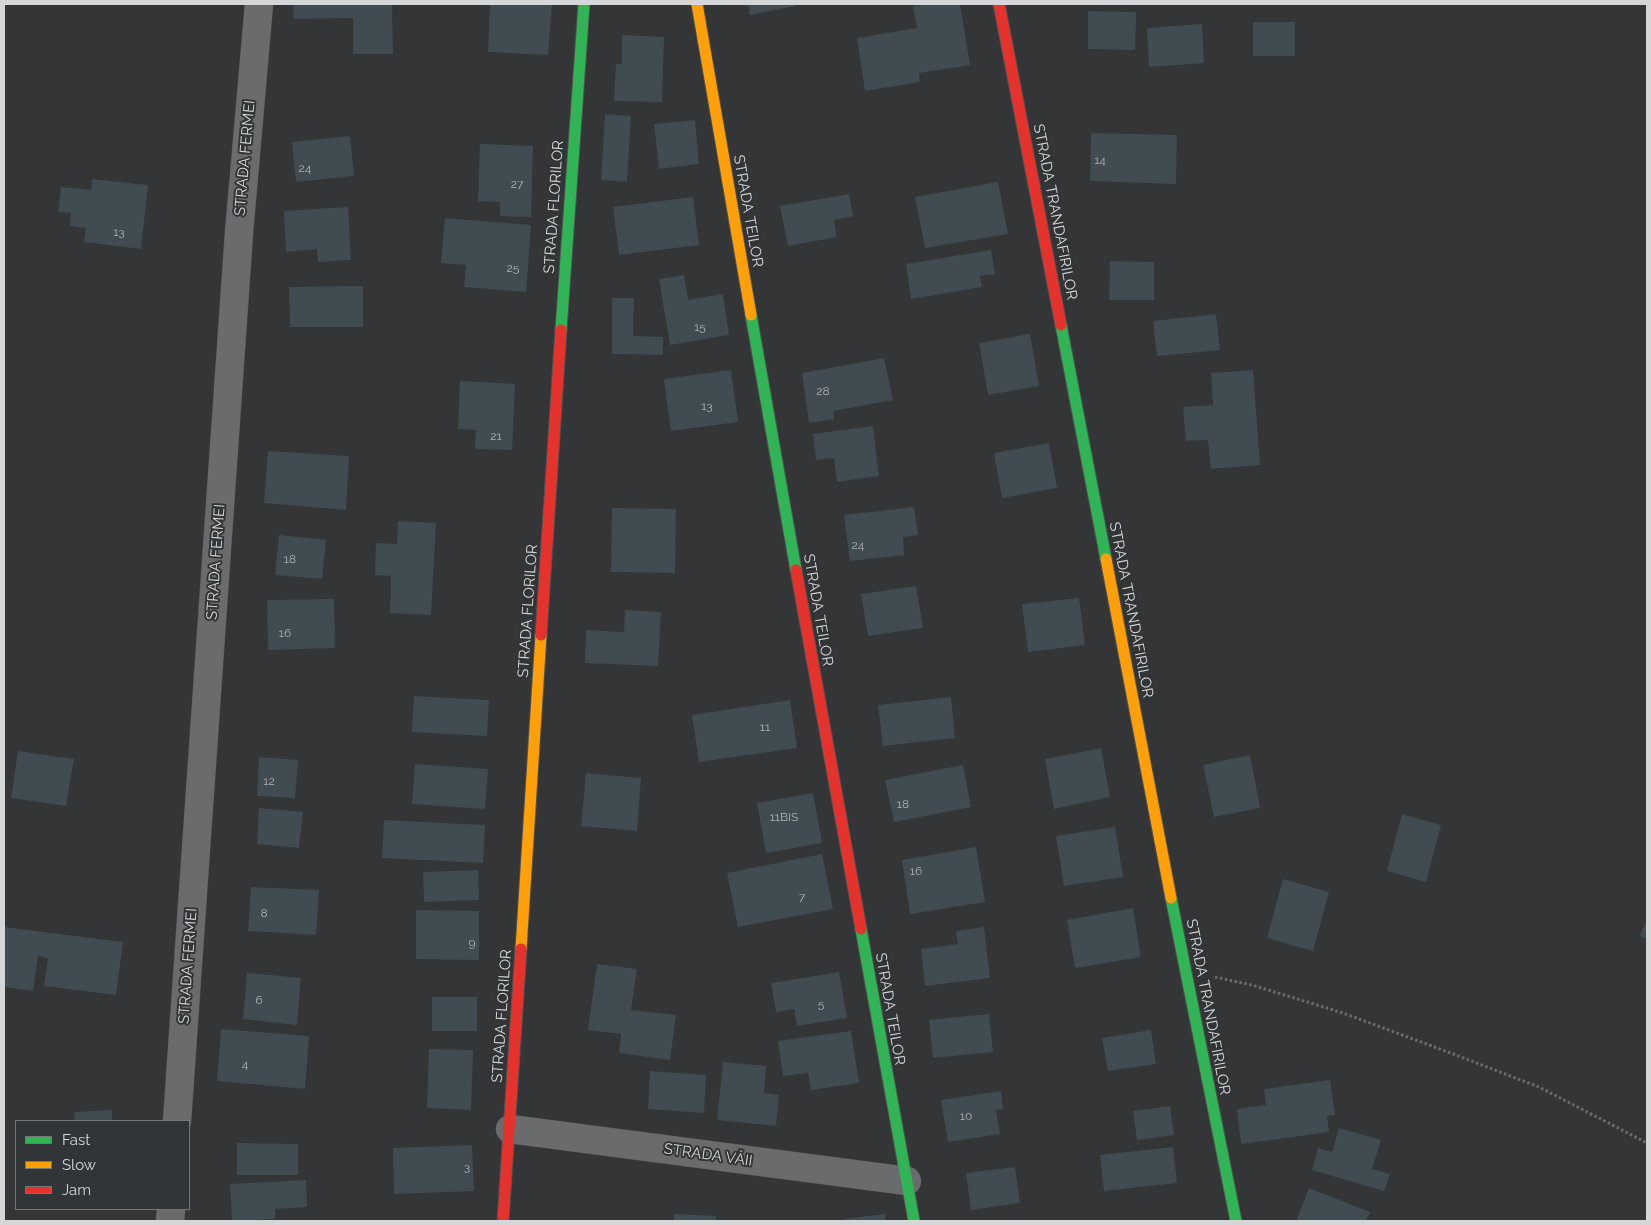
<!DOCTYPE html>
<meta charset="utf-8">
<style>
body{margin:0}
#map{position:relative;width:1651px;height:1225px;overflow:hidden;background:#333536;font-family:Raleway,sans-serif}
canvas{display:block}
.frame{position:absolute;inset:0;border:5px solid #d4d6d7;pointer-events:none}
.legend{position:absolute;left:15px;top:1120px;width:175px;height:90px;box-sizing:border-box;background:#323537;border:1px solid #737577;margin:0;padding:6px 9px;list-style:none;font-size:15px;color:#d4d6d7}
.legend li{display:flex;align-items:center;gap:10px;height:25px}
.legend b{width:25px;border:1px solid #737577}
</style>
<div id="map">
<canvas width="1651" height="1225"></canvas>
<div class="frame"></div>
<ul class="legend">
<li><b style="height:6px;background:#30b455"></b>Fast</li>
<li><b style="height:6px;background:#ff9f0a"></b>Slow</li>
<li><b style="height:6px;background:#e5322d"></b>Jam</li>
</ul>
</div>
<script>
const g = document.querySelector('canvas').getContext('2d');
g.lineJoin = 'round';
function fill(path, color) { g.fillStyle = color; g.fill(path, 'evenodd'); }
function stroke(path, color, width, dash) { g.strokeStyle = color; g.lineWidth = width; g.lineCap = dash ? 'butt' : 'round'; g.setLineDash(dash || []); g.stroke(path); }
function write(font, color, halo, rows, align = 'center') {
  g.font = font + ' Raleway,sans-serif'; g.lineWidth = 4; g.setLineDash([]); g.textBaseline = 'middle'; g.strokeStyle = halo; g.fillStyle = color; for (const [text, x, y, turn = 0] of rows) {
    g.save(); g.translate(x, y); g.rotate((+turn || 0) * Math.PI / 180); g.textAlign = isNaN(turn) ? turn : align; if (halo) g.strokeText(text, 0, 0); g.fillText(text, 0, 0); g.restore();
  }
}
fill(new Path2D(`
 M293 4H392L393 54H353V18L294 19Z
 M490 4H552L548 55 488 52Z
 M748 4H795V6L750 15Z
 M928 4H960L970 65 919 73 920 82 865 91 857 38 917 28 913 6Z
 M1088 11 1136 12 1135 50 1088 49Z
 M1253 22H1295V56H1253Z
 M1202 24 1204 63 1149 67 1147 28Z
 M622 35 664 37 662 102 614 101 616 64H622Z
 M605 114 631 116 627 182 601 180Z
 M695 120 699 164 659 169 654 124Z
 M1091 133 1177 135 1176 184 1090 181Z
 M350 136 354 176 296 182 292 142Z
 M480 144 533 146 531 217 500 216V202L478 201Z
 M92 179 148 185 141 249 84 242 86 228 70 226 71 213 58 212 61 187 91 190Z
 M998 182 1008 234 925 248 915 197Z
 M849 194 853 216 834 220 837 237 788 246 780 206Z
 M693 197 699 245 619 255 613 207Z
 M348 207 351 260 318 262 317 249 286 252 284 211Z
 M445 218 531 225 526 292 464 287 466 265 441 263Z
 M991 250 995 274 980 276 982 287 911 299 906 264Z
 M1110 261 1154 262V300H1109Z
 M684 275 688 300 723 294 729 335 670 345 659 279Z
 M363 286V327H290L289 287Z
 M612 298H634L633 336 663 337V355L612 354Z
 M1216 314 1220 350 1157 356 1153 321Z
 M1030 334 1039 386 988 395 979 343Z
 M884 358 893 400 833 411 834 419 809 423 802 373Z
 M731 370 738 422 671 431 664 379Z
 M1253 370 1260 465 1211 469 1208 440 1186 441 1183 407 1213 405 1211 373Z
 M460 381 515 384 512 450 475 449 476 430 458 429Z
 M873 426 879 476 837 482 834 458 816 460 813 434Z
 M1049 443 1057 488 1002 498 994 453Z
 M268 451 349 456 346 510 264 503Z
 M914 507 918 535 903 537 904 555 850 561 844 515Z
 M612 508 676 509 675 573 611 572Z
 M398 521 436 523 431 615 390 613 391 576 375 575 376 543 397 544Z
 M279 535 326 540 322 579 275 575Z
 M916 586 923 628 868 636 861 594Z
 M1079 598 1085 645 1028 652 1022 604Z
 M334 599 335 648 268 650 267 600Z
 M625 610 661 612 658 666 585 663 586 630 624 632Z
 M414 696 489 700 487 736 412 732Z
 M951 697 955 738 883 746 878 705Z
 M790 700 797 748 699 762 692 715Z
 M1101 748 1110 797 1054 809 1045 759Z
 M18 751 74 759 66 806 11 798Z
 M1250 755 1260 808 1214 817 1203 765Z
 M259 757 298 760 295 798 257 796Z
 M415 764 488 769 485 809 412 804Z
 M963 765 971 807 894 822 885 780Z
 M586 773 641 778 637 831 581 826Z
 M813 793 822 843 766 853 757 803Z
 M259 808 303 812 299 848 257 844Z
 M1402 814 1441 825 1426 882 1387 871Z
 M384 820 485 825 483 863 382 858Z
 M1115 827 1123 877 1064 886 1056 836Z
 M976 847 985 902 910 914 902 860Z
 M822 854 833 909 738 927 727 873Z
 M478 870 479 900 424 902 423 872Z
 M1283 879 1329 892 1313 951 1267 938Z
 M251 887 319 890 316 935 248 931Z
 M1133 908 1141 957 1075 968 1067 920Z
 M416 910 479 911V960L416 959Z
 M1647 918V939L1640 936Z
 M4 927 123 942 116 995 44 986 48 958 38 956 33 991 4 987Z
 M984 927 990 978 925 986 921 949 958 944 956 931Z
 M597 964 637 969 631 1010 676 1015 670 1060 619 1053 621 1034 588 1030Z
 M839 972 847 1018 797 1026 794 1009 776 1012 771 983Z
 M247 973 301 978 297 1025 243 1019Z
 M432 997H477V1031H432Z
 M989 1014 993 1052 933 1058 929 1020Z
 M221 1029 309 1036 305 1089 217 1081Z
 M1151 1030 1156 1064 1108 1071 1102 1038Z
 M851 1031 859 1083 811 1090 808 1073 783 1076 778 1041Z
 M429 1049 473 1050 471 1110 427 1108Z
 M723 1062 766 1066 764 1093 779 1095 776 1126 717 1120Z
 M650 1071 706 1075 704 1113 648 1109Z
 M1330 1080 1335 1115 1327 1116 1329 1132 1241 1144 1237 1109 1266 1105 1264 1089Z
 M1001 1091 1003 1109 996 1110 1000 1134 948 1142 941 1100Z
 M1170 1106 1174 1135 1137 1140 1133 1111Z
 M112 1110V1121H75L74 1112Z
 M1339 1128 1381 1140 1372 1169 1390 1174 1384 1191 1312 1170 1318 1148 1332 1152Z
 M237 1143 298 1144V1175H237Z
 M472 1145 474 1191 394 1194 393 1148Z
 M1173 1147 1177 1183 1104 1191 1100 1155Z
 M1015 1167 1020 1203 971 1210 966 1173Z
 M306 1180 307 1207 275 1209V1219L232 1221 230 1184Z
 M1309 1188 1370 1212 1366 1221H1296Z
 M674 1214 716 1216V1221H674Z
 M885 1214 886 1221H845L844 1219Z`), '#404b52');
const street = new Path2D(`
 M177 1121 239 233 259 4
 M510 1129 907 1181
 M170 1221 171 1209`);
const fast = new Path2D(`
 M751 315 796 570
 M1061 325 1106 559
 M561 330 584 4
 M1171 898 1236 1221
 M861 929 914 1221`);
const slow = new Path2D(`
 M697 4 751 315
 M1106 559 1171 898
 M521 949 541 635`);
const jam = new Path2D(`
 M999 4 1061 325
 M796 570 861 929
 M541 635 561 330
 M503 1221 521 949`);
stroke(street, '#515252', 29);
stroke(fast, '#515252', 13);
stroke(slow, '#515252', 13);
stroke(jam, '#515252', 13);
stroke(new Path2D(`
 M1215 977 1252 985 1343 1013 1448 1052 1539 1087 1647 1143`), '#6b6c6d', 3, [2.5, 2.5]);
stroke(street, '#6a6b6c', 28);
stroke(fast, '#30b455', 11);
stroke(slow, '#ff9f0a', 11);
stroke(jam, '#e5322d', 11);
write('12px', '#afb3b6', null, [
 ["14",1100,160],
 ["24",305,168],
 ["27",517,184],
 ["13",119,232],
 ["25",513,268],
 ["15",700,327],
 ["28",823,391],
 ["13",707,406],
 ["21",496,436],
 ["24",858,545],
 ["18",290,559],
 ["16",285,633],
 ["11",765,727],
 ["12",269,781],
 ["18",903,804],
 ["11BIS",784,817],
 ["16",916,871],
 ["7",802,897],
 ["8",264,913],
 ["9",472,943],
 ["6",259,1000],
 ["5",821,1004],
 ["4",245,1064],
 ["10",966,1116],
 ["3",467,1167]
]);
write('15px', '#d4d6d7', '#323537', [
 ["STRADA FERMEI",245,158,-85],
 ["STRADA FLORILOR",554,207,-86],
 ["STRADA TEILOR",748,211,80],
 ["STRADA TRANDAFIRILOR",1055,212,79],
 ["STRADA FERMEI",216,562,-86],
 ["STRADA TEILOR",818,610,80],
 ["STRADA TRANDAFIRILOR",1131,610,79],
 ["STRADA FLORILOR",528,611,-86],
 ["STRADA FERMEI",188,966,-86],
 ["STRADA TRANDAFIRILOR",1208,1007,79],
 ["STRADA TEILOR",890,1009,80],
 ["STRADA FLORILOR",502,1016,-86],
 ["STRADA VĂII",708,1155,8]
]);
</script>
